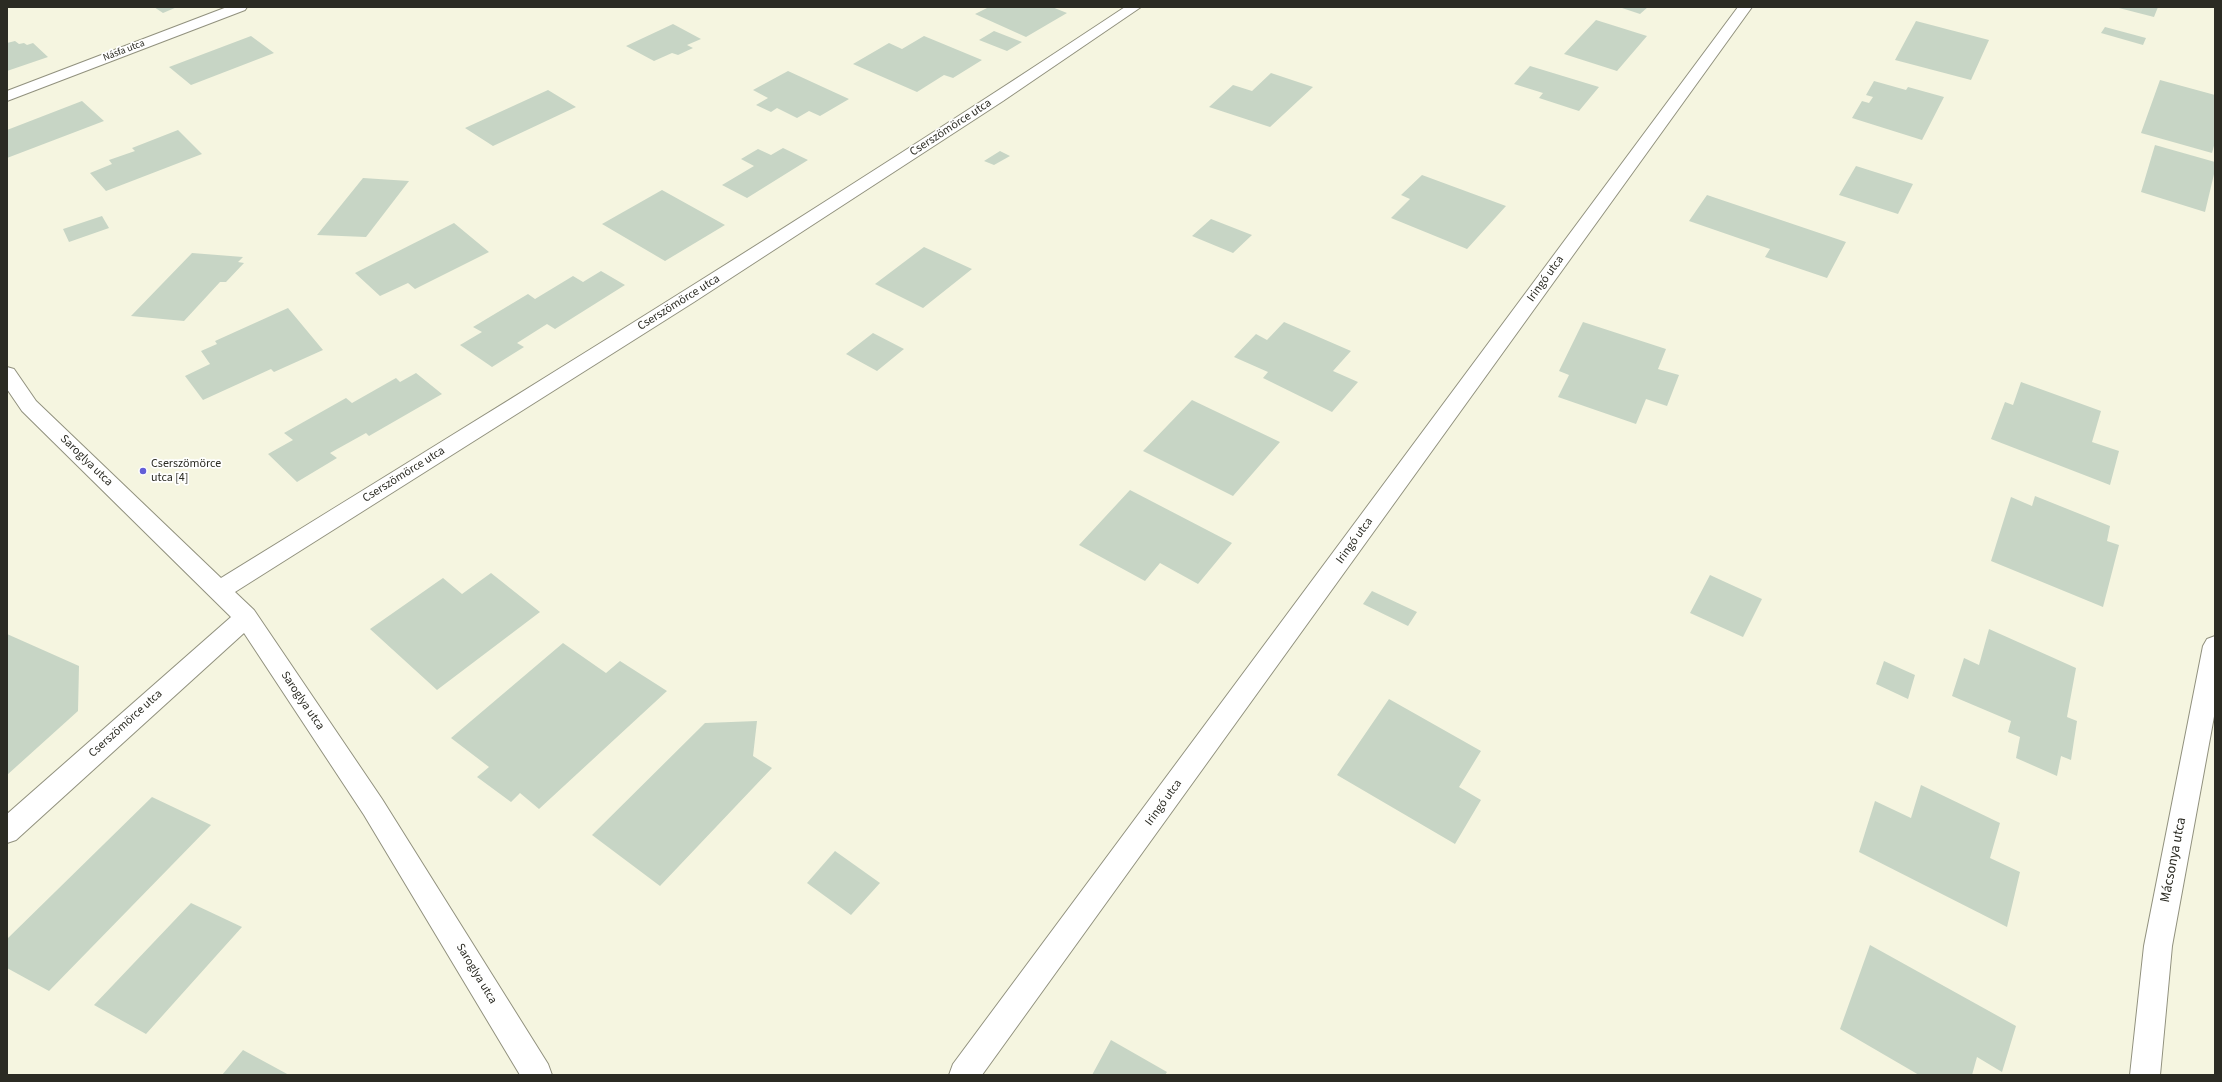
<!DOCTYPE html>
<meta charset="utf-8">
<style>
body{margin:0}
#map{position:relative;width:2222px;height:1082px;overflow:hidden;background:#f5f5e0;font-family:"Source Sans 3",sans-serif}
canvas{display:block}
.frame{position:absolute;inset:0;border:8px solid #2b2b23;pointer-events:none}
</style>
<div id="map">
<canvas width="2222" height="1082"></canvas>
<div class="frame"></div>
</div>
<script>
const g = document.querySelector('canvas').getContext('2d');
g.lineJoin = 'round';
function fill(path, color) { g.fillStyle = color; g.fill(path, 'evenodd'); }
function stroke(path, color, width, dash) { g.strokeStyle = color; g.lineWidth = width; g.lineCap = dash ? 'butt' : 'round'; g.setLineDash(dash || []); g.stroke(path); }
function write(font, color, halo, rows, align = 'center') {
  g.font = font + ' "Source Sans 3",sans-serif'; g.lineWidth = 3.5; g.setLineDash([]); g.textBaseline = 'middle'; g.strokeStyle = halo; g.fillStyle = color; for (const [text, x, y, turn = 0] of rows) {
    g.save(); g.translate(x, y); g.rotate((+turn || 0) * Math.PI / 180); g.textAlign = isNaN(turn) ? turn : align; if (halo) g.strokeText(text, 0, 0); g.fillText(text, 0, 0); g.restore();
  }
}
fill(new Path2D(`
 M154 7H177L163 13Z
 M989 7H1052L1067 13 1026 37 975 14Z
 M1624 7H1648L1640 14 1622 8Z
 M2115 7H2158L2154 17Z
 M1596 20 1647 36 1617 71 1564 54Z
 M1916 21 1989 40 1971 80 1895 60Z
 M673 24 701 39 687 45 693 48 678 55 672 53 654 61 626 46Z
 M2105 27 2146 38 2143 45 2101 33Z
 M994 31 1022 42 1007 51 979 40Z
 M251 36 274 53 191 85 169 67Z
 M924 36 982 60 953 78 944 75 917 92 853 64 889 43 902 49Z
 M15 41 19 44 24 43 27 45 33 43 48 57 7 71V43Z
 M1530 66 1599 87 1579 111 1539 98 1543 93 1514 84Z
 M788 71 849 99 820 116 809 111 797 118 777 108 771 112 756 105 768 98 753 90Z
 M1271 73 1313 87 1270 127 1209 107 1233 85 1252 91Z
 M2160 80 2215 95V142L2212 153 2141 133Z
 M1874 81 1906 90 1908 87 1944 97 1922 140 1852 118 1862 101 1869 103 1873 97 1866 95Z
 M548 90 576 107 493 146 465 128Z
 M82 101 104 121 7 158V130Z
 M178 130 202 154 106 191 90 173 112 164 109 160 135 151 132 148Z
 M2155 145 2215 162V170L2205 212 2141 192Z
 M783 148 808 160 747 198 722 185 754 166 741 159 758 149 771 155Z
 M1000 151 1010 156 994 165 984 161Z
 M1856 166 1913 184 1898 214 1839 195Z
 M1422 175 1506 206 1467 249 1391 218 1410 199 1401 195Z
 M363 178 409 181 366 237 317 235Z
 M662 190 725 225 665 261 602 224Z
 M1707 195 1846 242 1827 278 1765 257 1770 249 1689 221Z
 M102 216 109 228 69 242 63 229Z
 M1211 219 1252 235 1233 253 1192 236Z
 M454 223 489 252 415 289 408 283 380 296 355 273Z
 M924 247 972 269 923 308 875 284Z
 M192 253 243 257 238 262 244 263 226 282H220L184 321 131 316Z
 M601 271 625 285 555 329 547 324 517 343 524 347 492 367 460 345 482 332 473 327 528 294 535 299 573 276 583 282Z
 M288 308 323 350 274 372 271 369 203 400 185 376 210 364 201 351 217 344 215 341Z
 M1284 322 1351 351 1333 371 1358 382 1332 412 1263 378 1268 372 1234 357 1256 334 1267 340Z
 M1583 322 1666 349 1658 369 1679 375 1667 406 1646 399 1636 424 1558 397 1569 375 1559 371Z
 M873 333 904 349 877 371 846 354Z
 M416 373 442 394 369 436 366 433 330 453 337 458 297 482 268 454 293 440 284 433 346 398 352 403 396 378 400 382Z
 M2021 382 2101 411 2092 442 2119 451 2110 485 1991 439 2005 402 2013 405Z
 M1192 400 1280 442 1233 496 1143 451Z
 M1130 490 1232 543 1198 584 1160 563 1145 581 1079 545Z
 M2035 496 2110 526 2107 541 2119 545 2103 607 1991 561 2011 497 2032 506Z
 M491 573 540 612 437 690 370 629 443 578 462 594Z
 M1710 575 1762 599 1743 637 1690 613Z
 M1372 591 1417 612 1408 626 1363 604Z
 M1989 629 2076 668 2067 717 2077 721 2071 760 2061 756 2057 776 2016 758 2020 737 2008 732 2011 721 1952 696 1964 658 1979 665Z
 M7 634 79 666 78 711 7 775Z
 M563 643 606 673 620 661 667 691 539 809 520 793 511 802 477 777 489 767 451 738Z
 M1884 661 1915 675 1908 699 1876 684Z
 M1389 699 1481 751 1459 787 1481 800 1455 844 1337 775Z
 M757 721 753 756 772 768 660 886 592 835 705 723Z
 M1921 785 2000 823 1990 858 2020 872 2007 927 1859 852 1875 801 1911 818Z
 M152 797 211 825 49 991 7 968V939Z
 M835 851 880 883 851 915 807 883Z
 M191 903 242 927 146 1034 94 1005Z
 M1870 945 2016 1026 2002 1072 1977 1057 1972 1075H1919L1840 1029Z
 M1111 1040 1167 1072 1165 1075H1092Z
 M243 1050 289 1075H222Z`), '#c7d5c5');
const street = new Path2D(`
 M227 7H247L245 10 7 101V91Z
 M1125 7H1141L1003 101 694 302 235 592 254 610 382 799 548 1064 552 1075H520L364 815 244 633 16 840 7 843V814L231 617 22 411 7 389V367L14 369 36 401 221 578C524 391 828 204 1125 7Z
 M1738 7H1752L982 1075H949L953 1064Z
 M2215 636V711L2172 946 2160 1075H2130L2144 946 2203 646 2207 639Z`);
stroke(street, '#91917e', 2);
fill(street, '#fff');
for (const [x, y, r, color] of [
 [143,471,4,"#625ed7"]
]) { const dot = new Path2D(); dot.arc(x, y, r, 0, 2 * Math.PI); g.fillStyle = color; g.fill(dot); stroke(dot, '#fff', 1.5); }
write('10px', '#2b2b23', '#fff', [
 ["Násfa utca",124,51,-21]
]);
write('12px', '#2b2b23', '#fff', [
 ["Cserszömörce utca",951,128,-33],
 ["Iringó utca",1546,279,-54],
 ["Cserszömörce utca",679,303,-32],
 ["Saroglya utca",86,461,44],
 ["Cserszömörce utca",404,475,-32],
 ["Iringó utca",1355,541,-54],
 ["Saroglya utca",302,701,56],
 ["Cserszömörce utca",126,724,-42],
 ["Iringó utca",1164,803,-54],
 ["Saroglya utca",476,974,59]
]);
write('12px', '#2b2b23', '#fff', [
 ["Cserszömörce",151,464],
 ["utca [4]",151,478]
], 'left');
write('14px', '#2b2b23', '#fff', [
 ["Mácsonya utca",2174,860,-79]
]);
</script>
